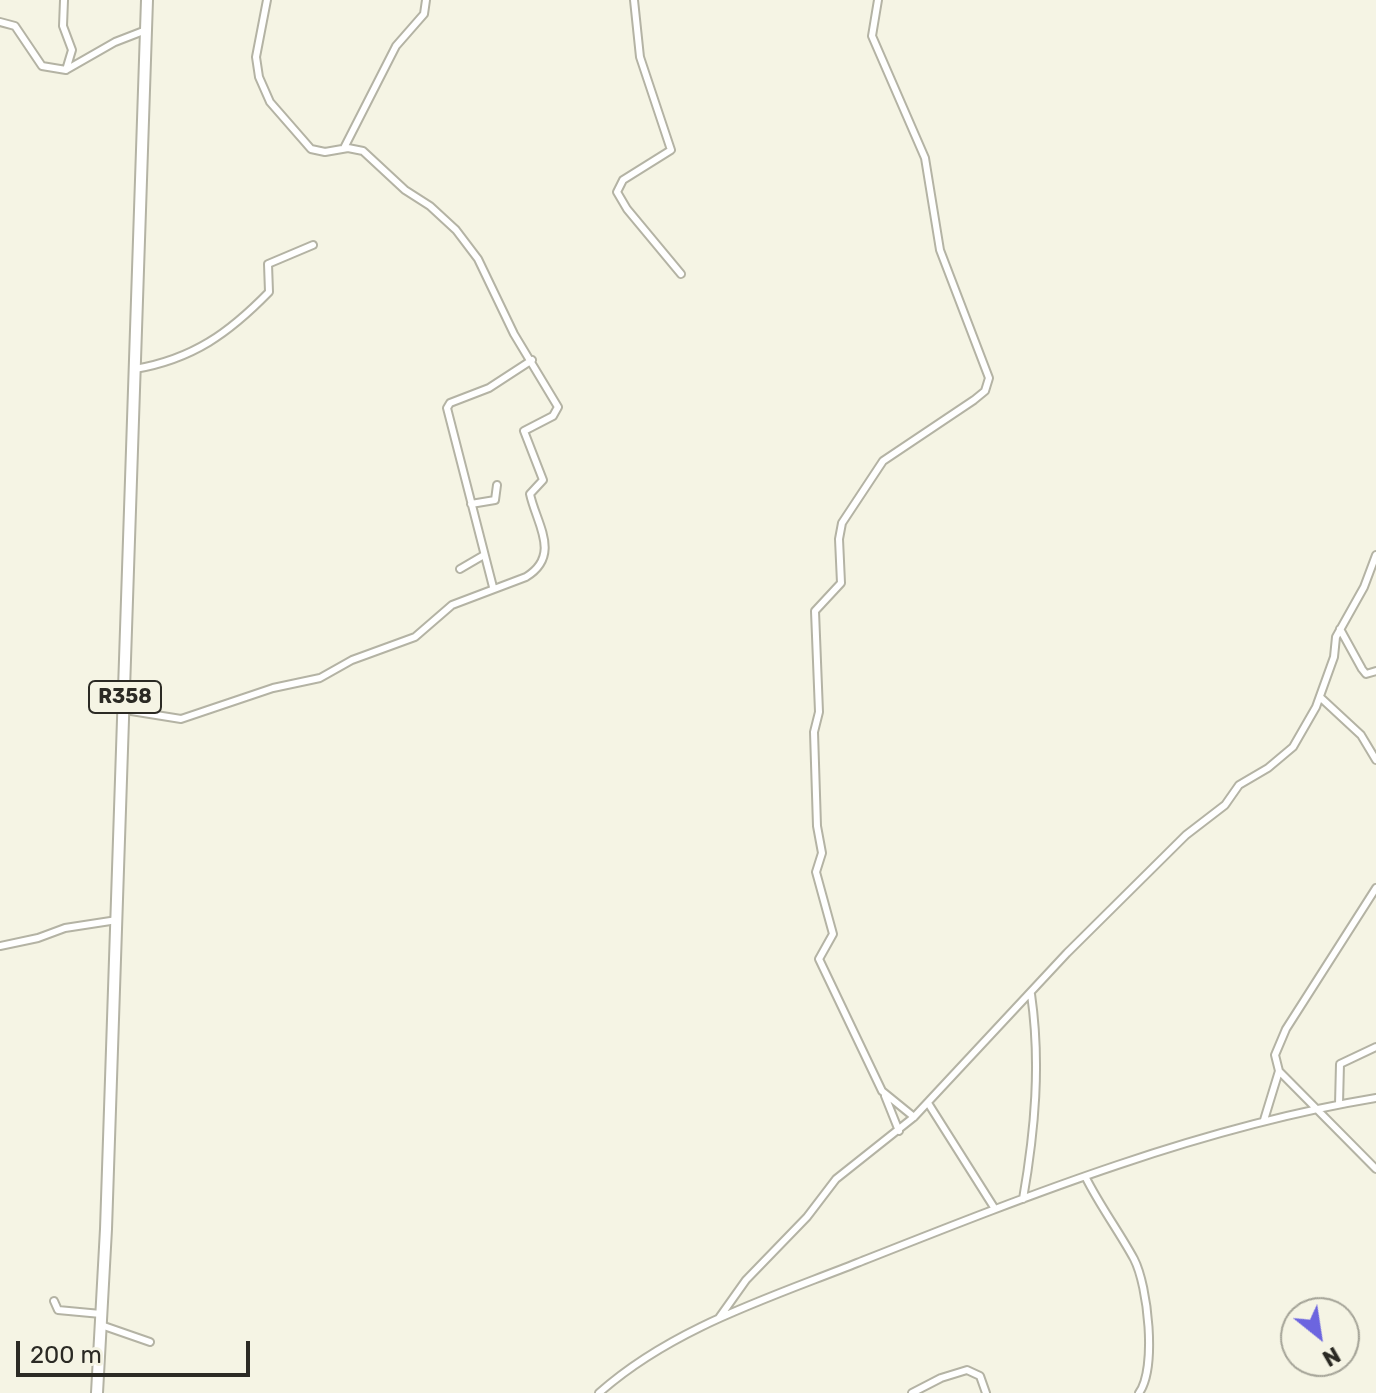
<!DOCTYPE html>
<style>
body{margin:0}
#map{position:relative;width:1376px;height:1393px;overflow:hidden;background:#f5f4e4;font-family:Rubik,sans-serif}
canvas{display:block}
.north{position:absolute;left:1280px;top:1297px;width:80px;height:80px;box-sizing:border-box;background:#f5f4e4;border:2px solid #a4a397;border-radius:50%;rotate:150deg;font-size:22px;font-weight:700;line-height:32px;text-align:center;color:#2b2a24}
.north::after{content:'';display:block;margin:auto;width:28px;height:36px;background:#6c65df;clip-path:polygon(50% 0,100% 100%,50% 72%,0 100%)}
.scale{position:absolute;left:16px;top:1341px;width:234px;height:36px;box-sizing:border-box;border:4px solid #2b2a24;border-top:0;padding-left:10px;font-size:24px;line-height:28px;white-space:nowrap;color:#2b2a24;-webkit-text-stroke:6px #f5f4e4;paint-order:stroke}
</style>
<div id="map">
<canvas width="1376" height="1393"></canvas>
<div class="north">N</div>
<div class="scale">200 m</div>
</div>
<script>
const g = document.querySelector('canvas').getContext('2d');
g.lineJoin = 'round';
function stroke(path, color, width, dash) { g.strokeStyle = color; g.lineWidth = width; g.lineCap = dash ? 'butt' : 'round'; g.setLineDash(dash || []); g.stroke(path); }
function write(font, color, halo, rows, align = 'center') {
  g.font = font + ' Rubik,sans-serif'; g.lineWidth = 8; g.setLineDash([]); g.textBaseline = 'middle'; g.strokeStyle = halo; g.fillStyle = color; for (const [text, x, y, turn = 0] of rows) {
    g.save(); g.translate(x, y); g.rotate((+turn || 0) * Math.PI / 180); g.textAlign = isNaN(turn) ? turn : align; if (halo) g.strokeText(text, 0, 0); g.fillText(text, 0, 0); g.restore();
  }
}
const street = new Path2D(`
 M64 0 63 26 72 50 66 70
 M634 0 640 57 671 150 623 180 617 192 627 209 681 274
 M878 0 872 36 925 158 940 250 989 378 985 391 974 400 883 461 842 523 839 539 841 583 815 611 819 712 814 732 817 826 822 853 816 872 833 934 819 959 882 1091 914 1117
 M0 22 15 26 42 66 66 70 115 42 146 30
 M344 148 396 46 424 14 426 0
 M135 369C193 359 229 333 269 292L268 264 313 245
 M471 504 495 500 497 485
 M460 569 484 555
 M493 587 447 408 450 403 489 388 532 360
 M1340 629 1362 669 1366 674 1376 671
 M1320 697 1361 735 1376 760
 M125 710 181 719 273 688 320 678 352 660 415 637 452 605 526 577C562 555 536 523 530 494L543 480 524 431 553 416 558 407 514 334 478 259 456 230 430 206 405 190 363 151 348 148 325 152 311 149 270 102 259 77 256 57 267 0
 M1376 888 1286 1029 1275 1055 1279 1071 1376 1169
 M0 946 38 938 65 928 117 920
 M885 1096 899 1131
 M928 1103 995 1209
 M1339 1104 1340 1064 1376 1047
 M1264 1120 1279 1071
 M1086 1178C1100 1206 1120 1233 1134 1259 1148 1286 1157 1368 1139 1393
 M1023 1199C1035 1130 1041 1063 1031 994
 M54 1301 58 1310 101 1314
 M719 1318 746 1280 807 1217 836 1179 914 1117 1067 953 1186 835 1225 805 1239 785 1268 768 1293 747 1316 707 1334 657 1336 637 1364 587 1376 555
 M101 1325 150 1342
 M599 1393C672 1328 769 1298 857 1263 1024 1197 1199 1127 1376 1098
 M912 1393 941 1378 967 1370 980 1376 986 1393`);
const primary = new Path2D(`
 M97 1393 106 1229 147 0`);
stroke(street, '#b4b3a4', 10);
stroke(primary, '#b4b3a4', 14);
stroke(street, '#fff', 6);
stroke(primary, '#fff', 10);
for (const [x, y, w] of [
 [125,697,72]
]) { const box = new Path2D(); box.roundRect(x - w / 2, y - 16, w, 32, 6); g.fillStyle = '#f5f4e4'; g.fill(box); stroke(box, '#2b2a24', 2); }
write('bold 20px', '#2b2a24', null, [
 ["R358",125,697]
]);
</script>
